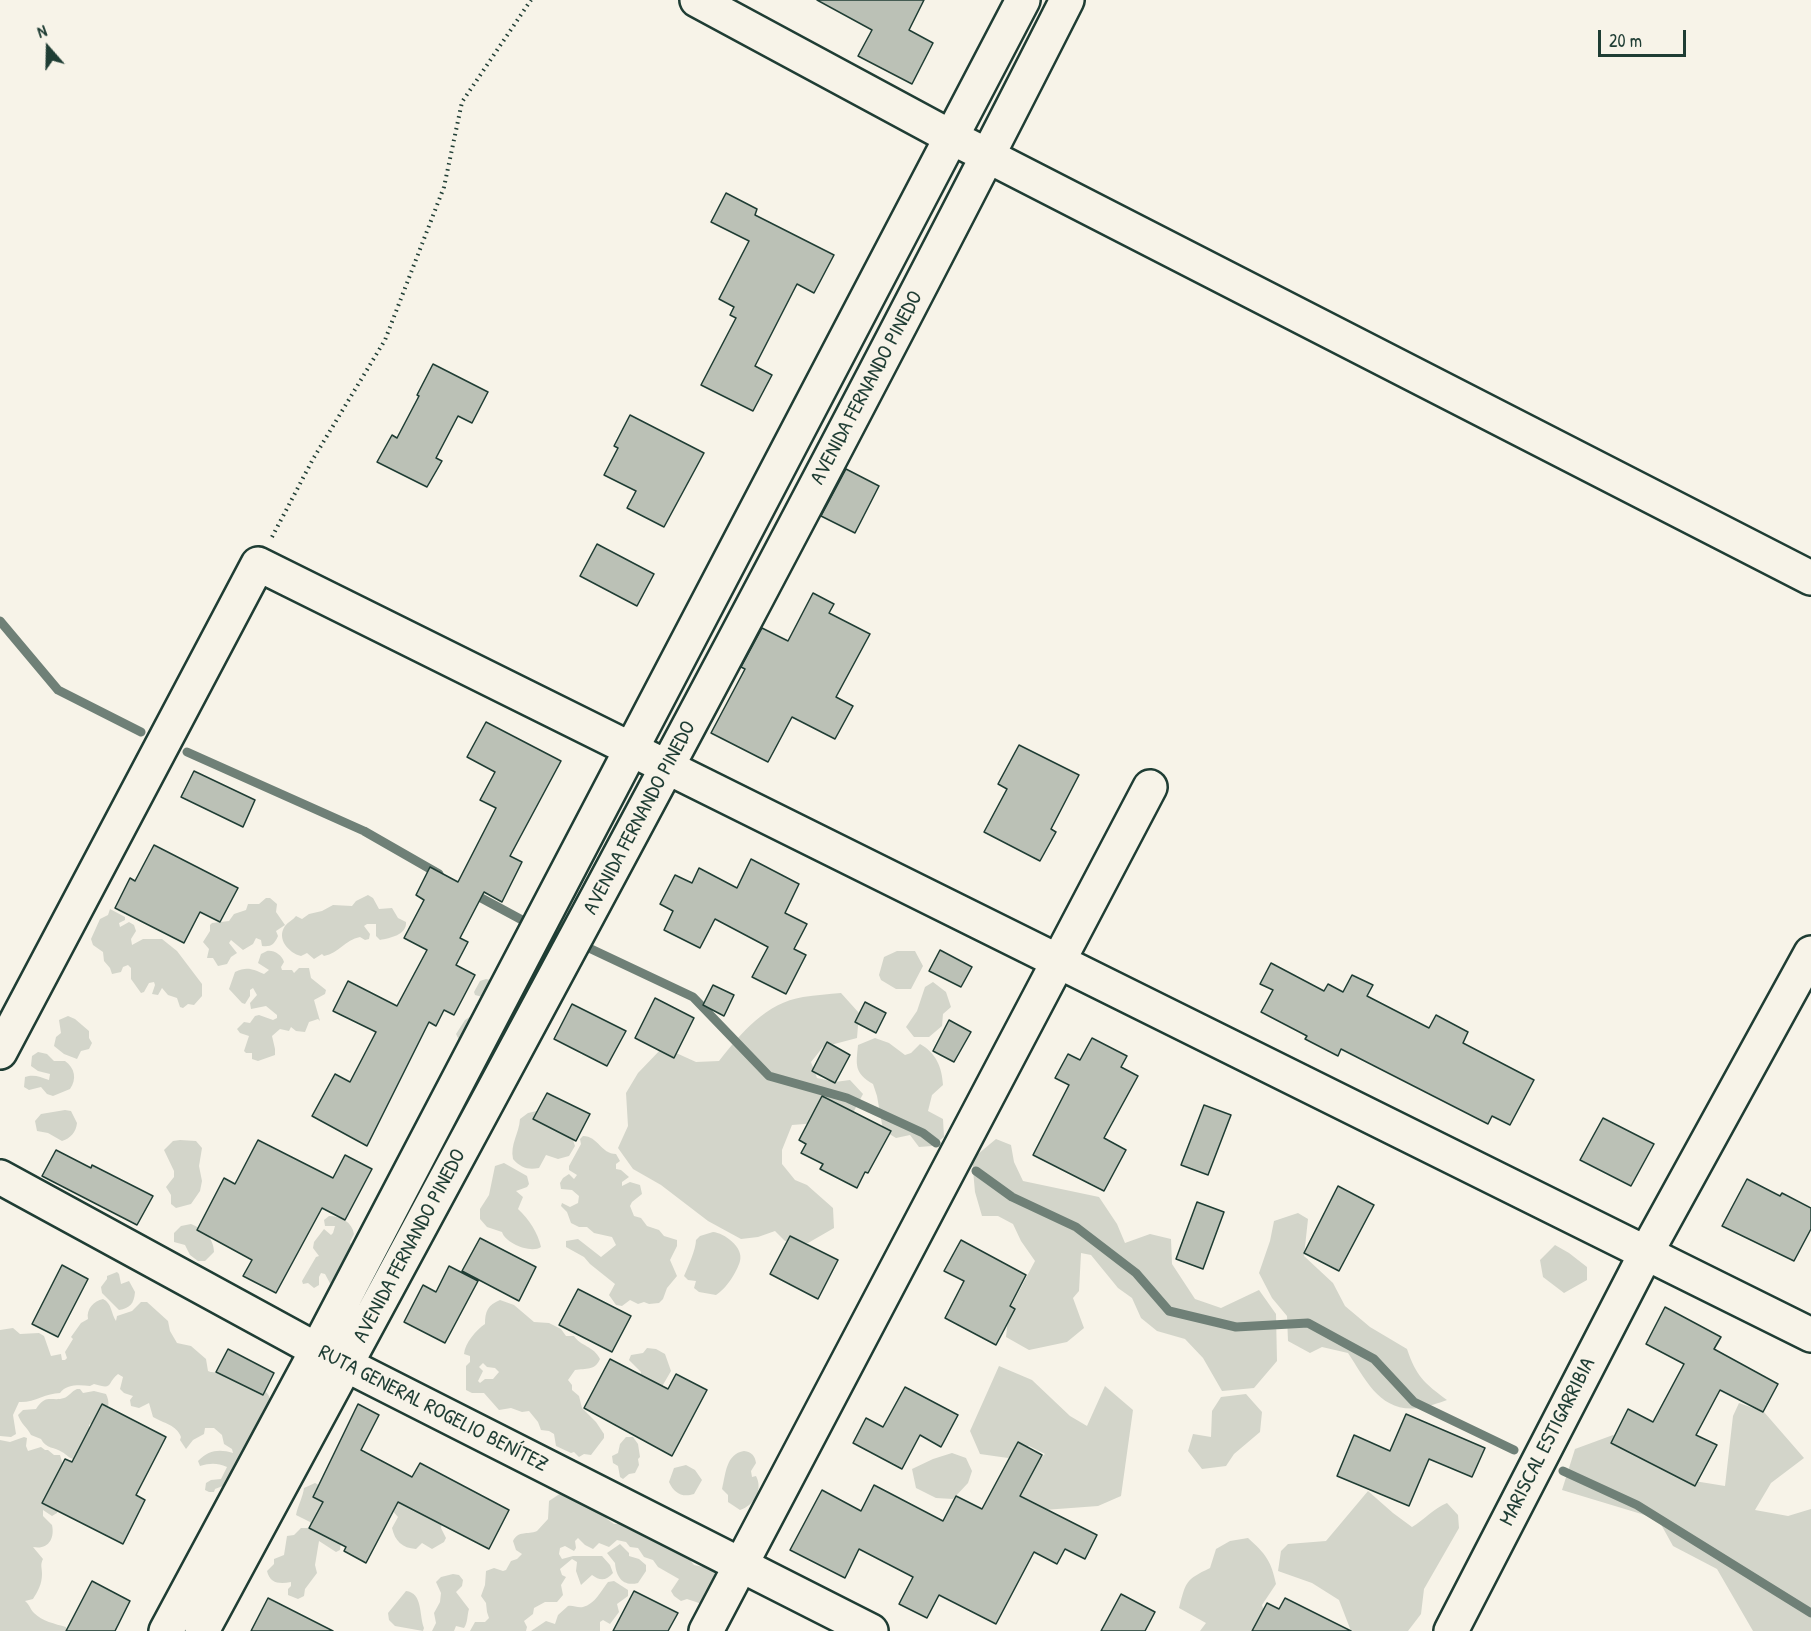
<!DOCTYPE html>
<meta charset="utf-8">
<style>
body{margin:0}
#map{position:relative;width:1811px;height:1631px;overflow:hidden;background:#f7f3e8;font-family:"Patrick Hand",sans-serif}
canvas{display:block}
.north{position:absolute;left:18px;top:18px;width:60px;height:60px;-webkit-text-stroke:4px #f7f3e8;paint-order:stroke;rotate:340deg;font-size:16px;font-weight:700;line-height:24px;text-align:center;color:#1f3d34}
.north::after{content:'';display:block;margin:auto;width:21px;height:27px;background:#1f3d34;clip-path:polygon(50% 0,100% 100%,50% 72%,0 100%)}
.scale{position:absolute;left:1598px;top:30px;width:88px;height:27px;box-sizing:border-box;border:3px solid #1f3d34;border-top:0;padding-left:8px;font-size:18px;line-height:21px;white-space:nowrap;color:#1f3d34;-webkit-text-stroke:4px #f7f3e8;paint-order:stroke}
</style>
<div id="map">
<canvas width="1811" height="1631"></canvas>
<div class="north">N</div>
<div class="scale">20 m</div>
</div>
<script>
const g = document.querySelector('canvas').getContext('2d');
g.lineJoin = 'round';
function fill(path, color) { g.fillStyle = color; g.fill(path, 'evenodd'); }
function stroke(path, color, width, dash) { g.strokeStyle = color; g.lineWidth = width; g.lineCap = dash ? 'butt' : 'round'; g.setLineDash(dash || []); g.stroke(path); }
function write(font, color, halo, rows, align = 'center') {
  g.font = font + ' "Patrick Hand",sans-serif'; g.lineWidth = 6; g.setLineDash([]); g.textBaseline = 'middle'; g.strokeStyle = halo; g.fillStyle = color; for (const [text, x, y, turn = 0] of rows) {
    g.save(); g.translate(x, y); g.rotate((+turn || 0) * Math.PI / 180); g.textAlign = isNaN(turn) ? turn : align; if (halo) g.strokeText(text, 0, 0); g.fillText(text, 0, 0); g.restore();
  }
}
fill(new Path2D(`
 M368 895 373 898 379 909 392 908 398 918 406 922C407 935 390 938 380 940L376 936V924H367L364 926 370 934 369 939 365 940 360 937C345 940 339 953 324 956L322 954 314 959 307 953 301 956C289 953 276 939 285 926 288 922 293 920 296 916L302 919 309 914 322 911 333 905 352 906 356 901Z
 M266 898H270L277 904 276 912 285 925 276 931 278 936C274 945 271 947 262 946L261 940 256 938 253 944 243 950 231 940 229 943 237 953 231 957 227 964 218 966 213 958H207L209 949 203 942 210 931V925L212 923 229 921 234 914 246 910 248 904H259Z
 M110 909 125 917V920L119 923 120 927 129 922 134 925 136 931 131 939 132 945 143 939H162L177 951 202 984V996L194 1005 188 1004 183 1008 180 1007 177 998 168 995 162 988 158 995 152 994 155 985 154 982 149 983 144 992 141 993 131 979V968L128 965 123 967 121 972 112 974 110 968 104 961 103 952 93 945 91 939 100 919 108 915Z
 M267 951C274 950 282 955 284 962L281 967 282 970H292L294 973 299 968H309L311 978 326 990 325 994 314 1000 320 1021 318 1019 309 1022 305 1032 296 1031 291 1027 289 1031 280 1029 272 1036 275 1049V1055L258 1061 252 1059V1053H246L244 1051 249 1036 240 1033 237 1029 244 1022 250 1023 255 1016 259 1015 273 1020 277 1018V1015L266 1006 251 1009 250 1003 257 995 253 988 250 990V996L245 1004 242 1003 229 989 235 972C247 966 253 969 264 974L269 970 258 963 261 954Z
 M897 951H915L923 966 911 989H896L881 980 879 975 884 957Z
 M486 979C496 981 498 985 500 995 497 999 492 1002 489 1007 483 1015 488 1028 474 1029L475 1032C471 1039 467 1043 459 1040L456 1034 465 1020 473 1015 476 1004 483 1003V997L475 995 474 992 480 981Z
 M933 982 946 992 951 1007 943 1014 942 1026 929 1037H914L906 1027 917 1011 925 987Z
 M841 993 859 1013 857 1038 823 1047 811 1062 817 1078 835 1082 850 1080 863 1094 854 1111 843 1121 792 1125 782 1150V1164L795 1180 807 1185 833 1208 834 1228 808 1243 785 1241 775 1231 758 1237 741 1239 708 1221 661 1185 633 1169 618 1148 628 1126 626 1093 638 1073 663 1047 696 1062 719 1061C741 1033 766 1003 803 997 816 995 829 994 841 993Z
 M68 1016 75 1019 89 1031V1038L92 1043 89 1049 81 1051 77 1059 64 1054 54 1046 56 1037 61 1033 59 1020Z
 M875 1038 889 1043 905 1055 911 1053 920 1044C936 1053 942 1067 943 1085L932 1095 928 1111 943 1119 944 1137 932 1146 919 1147 910 1135 896 1138 883 1130 877 1096 873 1084C854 1073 856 1065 858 1045Z
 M38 1052 47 1054 54 1061H65C75 1068 77 1079 70 1089L53 1096 47 1094 41 1087 29 1090 24 1087 25 1077C34 1074 40 1077 49 1080L50 1074 38 1071 31 1066 32 1056Z
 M65 1110 71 1111 77 1123C76 1132 71 1138 62 1141L48 1133 37 1131 35 1121 41 1114Z
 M541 1110 573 1140 575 1146 569 1156 558 1159 546 1155 539 1168C528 1170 521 1168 513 1159 510 1144 519 1134 520 1119L528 1113Z
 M583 1136C598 1136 601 1154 616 1154L620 1161 616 1164V1169L621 1170 629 1177 622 1182V1186L630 1182 640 1185 642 1194 632 1202 630 1206 634 1216 641 1218 647 1226 659 1230 664 1236 677 1240V1246L670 1260 677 1276 667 1288 663 1299 659 1303 649 1304 644 1302 638 1304 630 1300 622 1306 616 1305 609 1295 615 1284 590 1264 584 1257 566 1247V1241L578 1239 601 1257 616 1245 612 1237 594 1233 587 1227H579L571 1223 567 1212 561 1206 562 1203 570 1207 578 1203 579 1196 572 1190 561 1189 560 1183 563 1178 569 1174 574 1179 577 1175 569 1170V1166L581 1144 580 1139Z
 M996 1139 1011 1145 1014 1162 1023 1181 1099 1197 1117 1224 1125 1243 1150 1234 1171 1239 1172 1264 1195 1299 1221 1308 1259 1290 1276 1314 1277 1361 1254 1388 1222 1391 1203 1358 1185 1339 1157 1331 1141 1318 1132 1298 1118 1288 1091 1255 1081 1253 1079 1291 1073 1298 1084 1328 1067 1342 1029 1350 1006 1337 1009 1310 1035 1261 1021 1241 1013 1224 998 1216H982L975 1192 972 1159Z
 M180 1140 196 1141 202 1148 199 1166 202 1181 200 1191 191 1204 176 1208 171 1204V1195L166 1187 174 1177V1171L164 1150 173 1141Z
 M504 1163 527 1176 529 1184 527 1187 516 1191 523 1197 518 1209C529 1219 538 1233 541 1247 531 1254 505 1243 502 1232L487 1227 480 1219V1209L489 1195 495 1166Z
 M1298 1213 1308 1219 1304 1256 1333 1283 1345 1306 1370 1327 1407 1349C1416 1376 1424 1383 1447 1400 1438 1403 1428 1407 1419 1408 1380 1413 1366 1380 1348 1353L1322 1347 1310 1353 1288 1341 1287 1316 1272 1298 1259 1273 1270 1241 1274 1221Z
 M329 1216C341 1216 352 1222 354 1234L350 1242 352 1249 332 1287 325 1274 321 1273 319 1277V1285L314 1288 308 1283 303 1284 302 1281 316 1257 319 1256 313 1248 314 1242 324 1229 331 1235 333 1233 335 1226H325L324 1220Z
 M191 1224C203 1229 214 1238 214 1252L205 1261H198L190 1255 185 1245 174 1242V1233L181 1226Z
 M713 1232C724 1233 744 1247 740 1261 737 1272 726 1289 716 1295L699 1292 694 1288 696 1281 688 1280 684 1276C688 1267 696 1249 696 1240L700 1236Z
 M1555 1245 1569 1253 1587 1267V1280L1564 1293 1543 1277 1540 1260Z
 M117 1272 119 1274 121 1284 129 1281 135 1292C134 1304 130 1308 119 1310L102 1293 101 1287 107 1279V1276Z
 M103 1299C112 1303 111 1314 116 1321L117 1316 132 1311 141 1302H147L168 1321 170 1331 177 1343 191 1346 206 1359 208 1371C214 1374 219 1370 226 1372 238 1375 271 1387 270 1401 270 1406 266 1409 264 1413L269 1419 228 1484 215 1489 214 1492H209L205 1490 206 1483 211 1480 221 1479 227 1467C217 1463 211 1463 200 1466L198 1461C209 1450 219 1449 233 1453L232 1449 224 1444 222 1435 214 1428H205L204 1434 193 1440 186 1449 180 1440 181 1437C177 1425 163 1423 153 1417L149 1403 139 1408 131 1406 130 1400 133 1396 124 1393 120 1389 123 1377 118 1374C106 1384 114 1390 94 1384L90 1386C79 1385 67 1384 60 1393 46 1393 34 1403 19 1402L13 1415 16 1434 11 1437 0 1436V1330L13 1328 20 1334 39 1333 44 1336 51 1356 61 1354 62 1360H65L67 1358 65 1352 73 1339 71 1337 81 1323 88 1319C86 1309 94 1301 103 1299Z
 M500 1300 514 1305 534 1322 549 1323 561 1329 566 1336H574C580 1346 594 1346 600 1359 595 1371 586 1368 575 1370L568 1380 572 1385V1390L579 1396 582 1408 596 1422 604 1434V1438L591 1455 584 1454 579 1457 574 1452 571 1453 556 1446 554 1434 549 1431 541 1430 538 1422 529 1411 522 1412 511 1408 499 1410 484 1393H472L466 1390V1366L470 1362V1356L464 1354C465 1343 476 1330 485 1324 485 1311 488 1305 500 1300ZM483 1363 487 1367 495 1368 499 1372 493 1379H485L480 1383 478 1381 483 1371 479 1367Z
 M647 1348 656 1349 665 1354 671 1371 660 1390 640 1378 641 1372 629 1360 631 1355 643 1353Z
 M999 1366 1032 1380 1070 1416 1087 1426 1105 1386 1133 1410 1121 1496 1098 1506 1044 1510 1021 1509 1015 1488 1033 1465 1045 1454 1029 1446 1008 1458 980 1454 970 1431Z
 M77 1389H80L83 1393 94 1391 106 1394C114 1411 101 1415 89 1425V1431L75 1460C69 1458 67 1455 62 1452 55 1447 46 1449 41 1439L31 1435C27 1427 21 1424 18 1415L23 1410 36 1409C46 1393 52 1402 64 1398 68 1397 72 1391 77 1389Z
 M1246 1394 1262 1412 1260 1432 1234 1454 1226 1466 1202 1469 1188 1451 1193 1434 1211 1437 1212 1411 1221 1397Z
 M1739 1403 1764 1412 1804 1458 1771 1483 1755 1510 1788 1516 1811 1509V1631H1753L1717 1569 1673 1546 1658 1519 1562 1490 1575 1449 1613 1435 1688 1480 1725 1486 1733 1416Z
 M24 1437 27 1438 26 1446 28 1451 41 1447 45 1450H48L54 1455H60L63 1465 57 1513 52 1516 43 1510V1516L52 1525C55 1539 48 1550 33 1547L43 1559C40 1565 42 1567 42 1574 42 1584 38 1591 33 1599L25 1601C30 1605 30 1609 34 1613 42 1621 55 1624 66 1627L67 1631H0V1440L10 1442Z
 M626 1437H633L638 1444 640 1457 638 1459 639 1465 635 1473 629 1474 623 1479 620 1477 618 1466 613 1463 612 1456 618 1453 620 1444Z
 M744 1451C752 1452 755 1456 756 1463L751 1471 752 1477 756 1476C763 1489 755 1505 740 1510L728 1502V1495L722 1489C726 1473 726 1454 744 1451Z
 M952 1453 966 1458 972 1471 968 1483 953 1499 936 1498 916 1488 912 1469 933 1459Z
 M686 1465 695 1470 702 1480 694 1494C682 1498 674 1493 669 1482L674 1468Z
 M315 1483 321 1486 341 1542 340 1550 336 1552 319 1541 315 1565 317 1573 305 1589 304 1596 298 1599 288 1595V1589L291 1586V1582C280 1584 270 1584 267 1571L274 1564V1559L284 1555 287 1536 294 1535 301 1528H311L310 1522 296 1515C298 1505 303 1497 304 1488Z
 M1368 1491 1393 1513 1412 1527C1424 1520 1434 1508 1447 1503L1458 1515 1459 1528 1424 1589 1421 1614 1408 1631H1351L1339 1600 1312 1583 1278 1571 1281 1551 1288 1544 1326 1541Z
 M567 1492 605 1514 607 1519 614 1524H624L634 1530 652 1535 659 1542 686 1555 694 1565 717 1570 718 1573 702 1604 687 1599 681 1601 674 1596 671 1591 679 1579 658 1567 653 1560 644 1557 638 1548 630 1547 626 1542 617 1540 609 1547 599 1543 593 1549 585 1545 578 1538 575 1541 576 1548 574 1551 565 1546 560 1548 559 1554 562 1559 573 1556H602L610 1565 613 1573C606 1581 600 1581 592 1575L581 1585 576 1571 577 1562 572 1559 560 1569 562 1575 566 1577 561 1585 563 1595 557 1602H545L534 1608 533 1614 524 1621 527 1627 526 1631H470L475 1622H485L489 1618 487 1612 486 1603 481 1596 485 1585 486 1571 494 1568 503 1571 506 1570 511 1561 517 1559 522 1554 516 1550 513 1541C519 1530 527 1535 537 1531L548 1519 549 1501 561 1493Z
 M398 1496 442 1522 441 1528 446 1538 444 1542 432 1549 422 1543 416 1549C402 1548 395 1541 392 1528L398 1517 390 1508Z
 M1248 1538C1266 1554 1271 1561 1276 1584L1262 1605 1270 1631H1200L1206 1623 1179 1608C1186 1582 1185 1580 1210 1568L1216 1549 1230 1541Z
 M620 1544 629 1553V1556L639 1559 646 1565V1571L638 1583C622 1587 616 1576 615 1563L607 1553Z
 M453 1574 459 1575 463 1580 462 1586 456 1592 469 1609C467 1615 468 1622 464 1628L456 1626 454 1631H432L436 1623 434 1613 440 1602 441 1593 436 1582 441 1577Z
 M614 1581 628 1590V1596L617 1604 619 1612 610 1624 603 1620 600 1622V1631H531L546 1621 555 1624 558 1615 568 1606C573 1605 577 1608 583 1607 595 1604 601 1591 608 1582Z
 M406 1591C423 1593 419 1615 424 1628L423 1631 395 1626 389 1620 388 1613Z`), '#d3d5ca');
stroke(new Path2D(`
 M0 621 58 690 141 732
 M187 752 364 831 439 874
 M472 893 522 920
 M589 948 693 997 769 1076 847 1098 923 1133 936 1143
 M976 1171 1012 1197 1076 1227 1136 1273 1169 1311 1236 1327 1308 1323 1374 1359 1414 1402 1514 1450
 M1563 1471 1637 1505 1811 1613`), '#6f8077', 9);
const building = new Path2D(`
 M817 0H924L909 30 933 43 912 84 858 56 872 30Z
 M726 193 757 209 755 215 834 255 814 293 797 284 755 366 772 375 753 411 701 385 736 318 730 315 734 307 719 299 749 241 711 222Z
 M433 364 488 392 472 423 458 416 436 458 442 461 427 487 377 462 392 435 397 438 419 396 417 395Z
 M630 415 704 453 664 527 627 508 636 491 604 475 618 448 614 446Z
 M846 469 879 486 855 533 821 516Z
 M597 544 654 574 637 606 580 576Z
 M813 593 834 604 829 613 870 634 836 697 853 706 835 739 792 717 768 762 711 733 745 669 741 667 762 628 788 641Z
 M486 722 561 761 510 856 522 862 502 902 484 892 460 938 468 942 456 965 475 975 454 1015 444 1010 436 1026 429 1022 367 1146 312 1116 335 1074 350 1082 376 1032 333 1011 348 981 397 1006 427 950 404 938 424 900 416 895 430 867 458 882 496 808 480 800 495 772 467 757Z
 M1019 745 1079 775 1051 829 1056 832 1040 861 984 832 1007 789 998 784Z
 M194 771 255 800 243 827 181 797Z
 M154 845 238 888 220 922 200 912 184 943 115 908 130 878 135 881Z
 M751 859 799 884 785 913 807 924 794 949 806 955 786 994 752 977 768 947 715 919 700 948 664 930 673 911 660 904 675 875 692 883 699 868 737 888Z
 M940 950 972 967 961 987 929 971Z
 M1271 963 1324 991 1328 984 1343 992 1352 975 1373 985 1367 996 1429 1028 1436 1015 1468 1032 1463 1043 1534 1080 1510 1125 1492 1116 1488 1124 1341 1049 1338 1056 1305 1039 1307 1036 1261 1012 1273 990 1260 984Z
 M713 985 734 995 724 1016 703 1005Z
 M655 998 694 1018 674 1058 635 1038Z
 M865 1002 886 1013 876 1033 855 1022Z
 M572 1004 626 1031 607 1066 554 1039Z
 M949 1020 971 1032 954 1062 933 1051Z
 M1092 1038 1127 1056 1121 1067 1138 1076 1104 1138 1126 1150 1104 1191 1033 1155 1069 1085 1055 1078 1068 1054 1080 1060Z
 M827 1042 850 1055 835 1083 812 1071Z
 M547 1093 590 1114 576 1141 533 1119Z
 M822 1096 891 1131 868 1173 865 1172 857 1188 820 1169 823 1164 801 1153 806 1144 799 1140Z
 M1204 1105 1231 1115 1208 1175 1181 1165Z
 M1603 1118 1654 1144 1631 1186 1580 1160Z
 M258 1140 333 1178 345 1155 372 1169 345 1220 322 1208 276 1293 243 1276 252 1260 197 1230 224 1178 235 1184Z
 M56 1150 91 1168 92 1165 153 1196 137 1225 42 1176Z
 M1747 1179 1780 1196 1782 1193 1811 1208V1229L1794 1261 1722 1226Z
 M1338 1186 1374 1205 1339 1271 1304 1253Z
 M1197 1202 1224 1212 1203 1269 1176 1259Z
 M790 1236 838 1260 818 1299 770 1274Z
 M480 1238 536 1267 519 1301 462 1271Z
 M961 1240 1026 1275 1010 1306 1015 1309 996 1345 945 1318 964 1281 944 1271Z
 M62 1265 88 1279 58 1337 32 1324Z
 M449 1266 478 1281 445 1343 404 1322 423 1285 436 1292Z
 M578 1289 631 1316 612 1352 559 1325Z
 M1665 1307 1721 1337 1714 1349 1778 1384 1763 1412 1720 1390 1696 1435 1717 1445 1695 1486 1611 1443 1628 1409 1653 1422 1684 1364 1646 1344Z
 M228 1349 274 1373 263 1395 216 1372Z
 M610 1359 668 1389 676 1374 707 1390 672 1456 584 1408Z
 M905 1387 958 1415 941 1447 920 1435 902 1469 853 1443 866 1418 883 1427Z
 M102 1404 166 1437 136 1495 145 1500 123 1544 42 1503 65 1459 72 1462Z
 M358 1404 379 1415 361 1450 412 1477 420 1463 509 1510 489 1549 398 1502 366 1563 344 1551 346 1547 309 1528 323 1502 313 1497Z
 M1406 1414 1485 1448 1472 1477 1429 1459 1409 1506 1337 1476 1354 1435 1390 1451Z
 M1018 1442 1042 1455 1020 1496 1097 1535 1085 1559 1065 1549 1057 1564 1034 1552 996 1624 939 1595 927 1618 899 1604 913 1577 859 1549 845 1578 790 1550 822 1490 861 1511 874 1485 943 1521 956 1496 982 1509Z
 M92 1581 130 1601 115 1631H66Z
 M634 1591 678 1613 668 1631H613Z
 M1121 1594 1155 1612 1145 1631H1101Z
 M268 1598 333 1631H251Z
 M1285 1598 1351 1631H1252L1267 1603 1279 1609Z`);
fill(building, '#bbc1b6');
stroke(building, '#1f3d34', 1.5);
const minor = new Path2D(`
 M697 0 951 137 1811 578
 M0 1052 258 564 1811 1335
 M166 1631 317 1350 1023 0
 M202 1631C494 1089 789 549 1067 0
 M706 1631 1150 787
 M1451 1631 1646 1253 1811 953`);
const major = new Path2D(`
 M0 1177 317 1350 871 1631`);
stroke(minor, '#1f3d34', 38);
stroke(major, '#1f3d34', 38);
stroke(new Path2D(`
 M272 537 313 459 385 340 444 187 462 102 531 0`), '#1f3d34', 4, [1.5, 4.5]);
stroke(minor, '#f7f3e8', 33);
stroke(major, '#f7f3e8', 33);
write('21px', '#1f3d34', '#f7f3e8', [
 ["AVENIDA FERNANDO PINEDO",867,388,-62],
 ["AVENIDA FERNANDO PINEDO",640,818,-62],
 ["AVENIDA FERNANDO PINEDO",410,1246,-62],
 ["RUTA GENERAL ROGELIO BENÍTEZ",433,1409,27],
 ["MARISCAL ESTIGARRIBIA",1548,1442,-63]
]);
</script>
